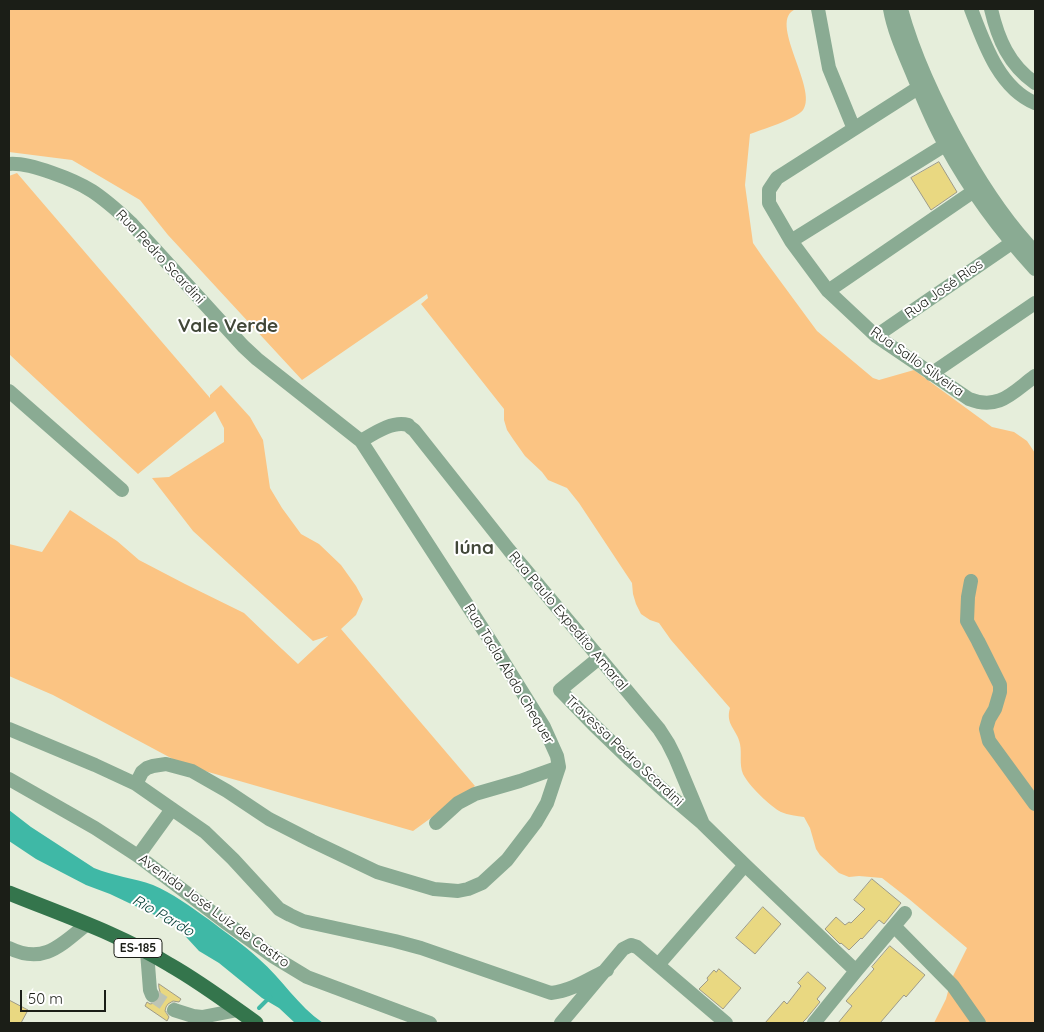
<!DOCTYPE html>
<meta charset="utf-8">
<style>
body{margin:0}
#map{position:relative;width:1044px;height:1032px;overflow:hidden;background:#e6eedb;font-family:Quicksand,sans-serif}
canvas{display:block}
.frame{position:absolute;inset:0;border:10px solid #1b1e17;pointer-events:none}
.scale{position:absolute;left:20px;top:990px;width:86px;height:22px;box-sizing:border-box;border:2px solid #1b1e17;border-top:0;padding-left:6px;font-size:15px;line-height:18px;white-space:nowrap;color:#1b1e17;-webkit-text-stroke:4px #fff;paint-order:stroke}
</style>
<div id="map">
<canvas width="1044" height="1032"></canvas>
<div class="frame"></div>
<div class="scale">50 m</div>
</div>
<script>
const g = document.querySelector('canvas').getContext('2d');
g.lineJoin = 'round';
function fill(path, color) { g.fillStyle = color; g.fill(path, 'evenodd'); }
function stroke(path, color, width, dash) { g.strokeStyle = color; g.lineWidth = width; g.lineCap = dash ? 'butt' : 'round'; g.setLineDash(dash || []); g.stroke(path); }
function write(font, color, halo, rows, align = 'center') {
  g.font = font + ' Quicksand,sans-serif'; g.lineWidth = 4; g.setLineDash([]); g.textBaseline = 'middle'; g.strokeStyle = halo; g.fillStyle = color; for (const [text, x, y, turn = 0] of rows) {
    g.save(); g.translate(x, y); g.rotate((+turn || 0) * Math.PI / 180); g.textAlign = isNaN(turn) ? turn : align; if (halo) g.strokeText(text, 0, 0); g.fillText(text, 0, 0); g.restore();
  }
}
fill(new Path2D(`
 M9 9H796C766 20 819 89 803 110 796 119 761 130 750 134L745 185 753 243 764 259 817 331 873 378 879 380 914 370 992 427 1014 432 1027 441 1035 453V1023H934L946 999 951 980 967 948 909 899 882 878 859 876 849 877 839 873 820 855 816 849 810 828 804 817C797 816 788 815 781 812 770 806 749 786 743 774 739 764 742 754 740 744 737 729 725 725 730 708L671 640 659 623 650 620 641 614 636 604 633 594 632 583 579 503 567 488 548 480 542 472 525 456 513 439 507 430 504 420V409L421 304 428 298 427 294 302 380 168 235 140 200 72 160 9 152Z
 M17 173 210 398V395L221 385 250 417 263 440 270 488 282 508 301 534 319 544 341 565 356 586 363 599 356 615 341 629 475 786 413 831 184 765 53 695 9 676V544L42 552 70 510 117 541 139 560 185 584 244 613 267 635 298 664 328 636 313 641 193 531 152 478 169 477 224 442V428L215 411 138 474 9 354V176Z`), '#fbc483');
fill(new Path2D(`
 M9 810 31 827 94 868C113 876 134 878 153 885 172 893 191 907 208 919 225 932 243 944 259 959 282 979 298 1006 323 1023H295L279 1008 262 998 219 963 199 951 176 926 169 921 150 913 110 894 86 885 36 859 9 841Z`), '#3fb8a6');
stroke(new Path2D(`
 M259 1008 270 997`), '#3fb8a6', 4);
const building = new Path2D(`
 M939 162 957 192 931 210 911 178Z
 M872 879 901 903 884 924 879 920 862 939 861 938 849 950 841 943 840 944 825 929 836 917 845 925 849 922 851 923 865 909 854 900Z
 M763 907 781 924 755 954 736 938Z
 M890 946 925 975 906 997 904 995 880 1023H838L852 1006 846 1001 874 969 872 967Z
 M719 969 741 988 723 1009 699 989 708 980 707 978 714 970 716 972Z
 M808 972 826 988 817 999 820 1002 806 1019 802 1023H765L784 1001 787 1004 801 986 798 983Z
 M159 984 181 999 179 1002 173 1001 168 1004 166 1007 165 1011 169 1017 167 1021 145 1006 147 1002 150 1004 155 1003 159 1000 161 996 159 988Z
 M9 1000 28 1010 21 1023H9Z`);
fill(building, '#e9d881');
stroke(building, '#9d9a88', 1);
stroke(new Path2D(`
 M152 995 174 1010`), '#bdc4b4', 14, [14, 7]);
stroke(new Path2D(`
 M818 9 829 68 854 129
 M890 9C894 32 905 55 914 77 924 100 933 124 946 146 970 190 1001 232 1035 269
 M901 9C915 60 938 107 964 153 984 188 1006 222 1035 252
 M971 9C984 43 999 88 1035 103
 M991 9C998 39 1009 65 1035 83
 M918 88 777 178 769 190V203L791 241 828 291 876 336 969 399C999 411 1013 392 1035 376
 M9 164C29 162 75 180 92 191 106 200 119 212 131 223L243 346 257 359 361 441 488 637 544 727 557 756 559 767 547 803 536 822 507 860 482 883 468 889 458 891 434 889 377 872 312 841 269 819 227 791 192 771 166 764 153 766 147 768 142 772 136 784
 M791 241 945 145
 M828 291 974 191
 M876 336 1013 242
 M931 374 1035 303
 M9 391 122 490
 M361 441C373 434 393 420 408 425 408 426 414 430 414 430L509 550 659 729 668 743 675 757 703 824 745 865 856 971
 M971 581 968 597 967 621 978 641 1000 685V692L995 709 989 719 986 729 989 741 1035 804
 M599 658 560 690C604 737 651 781 701 822
 M9 729 95 765 136 784 205 832 233 859 279 909 290 915 303 921 395 941 421 948 551 993C571 991 589 979 607 970
 M9 779 95 828 138 856 225 922 274 957 307 977 430 1023
 M436 823 458 803 475 794 520 781 559 767
 M138 856 172 809
 M894 926 953 986 979 1023
 M9 948C44 965 61 945 87 924
 M147 952 150 990 152 995
 M658 965 745 865
 M174 1010 193 1016 202 1017 238 1010
 M561 1023 623 949 631 945 637 947 726 1023
 M814 1023 856 971 905 913`), '#8aab93', 14);
stroke(new Path2D(`
 M9 893C63 915 120 934 170 965 200 982 228 1003 256 1023`), '#34754c', 15);
for (const [x, y, w] of [
 [138,948,48]
]) { const box = new Path2D(); box.roundRect(x - w / 2, y - 9.5, w, 19, 4); g.fillStyle = '#fff'; g.fill(box); stroke(box, '#1b1e17', 1); }
write('bold 12px', '#1b1e17', null, [
 ["ES-185",138,948]
]);
write('14px', '#1b1e17', '#fff', [
 ["Rua Pedro Scardini",160,257,47],
 ["Rua José Rios",944,289,-35],
 ["Rua Sallo Silveira",917,362,35],
 ["Rua Paulo Expedito Amaral",568,621,50],
 ["Rua Tacla Abdo Chequer",509,674,59],
 ["Travessa Pedro Scardini",624,751,43],
 ["Avenida José Luiz de Castro",214,911,36]
]);
write('italic 15px', '#0c423a', '#fff', [
 ["Rio Pardo",163,916,30]
]);
write('bold 19px', '#414738', '#fff', [
 ["Vale Verde",228,326],
 ["Iúna",474,548]
]);
</script>
